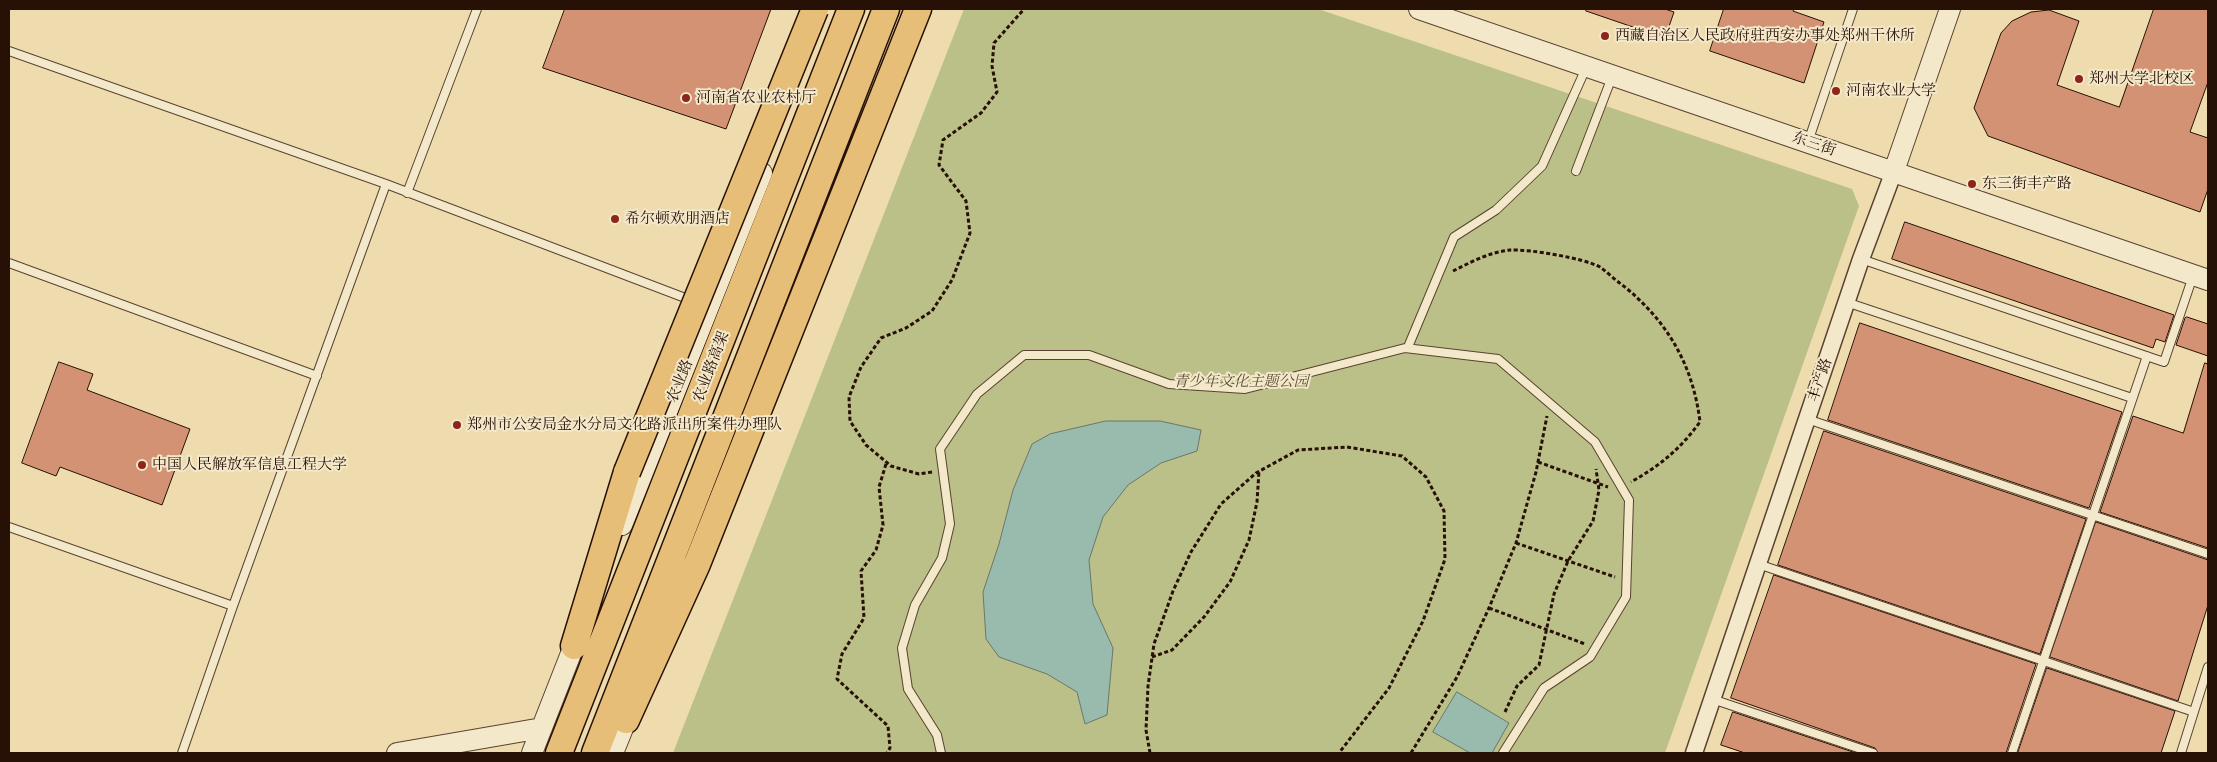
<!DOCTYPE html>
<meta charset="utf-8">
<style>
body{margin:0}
#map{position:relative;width:2217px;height:762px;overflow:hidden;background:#eedcaf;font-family:"Libre Caslon Text",serif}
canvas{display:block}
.frame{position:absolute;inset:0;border:10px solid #271005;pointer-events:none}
</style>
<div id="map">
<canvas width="2217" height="762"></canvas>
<div class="frame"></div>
</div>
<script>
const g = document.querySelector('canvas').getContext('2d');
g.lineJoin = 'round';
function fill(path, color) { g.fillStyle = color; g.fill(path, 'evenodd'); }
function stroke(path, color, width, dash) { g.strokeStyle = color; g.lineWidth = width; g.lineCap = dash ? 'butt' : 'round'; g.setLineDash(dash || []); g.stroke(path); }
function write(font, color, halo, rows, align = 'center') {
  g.font = font + ' "Libre Caslon Text","Noto Serif SC",serif'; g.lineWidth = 4; g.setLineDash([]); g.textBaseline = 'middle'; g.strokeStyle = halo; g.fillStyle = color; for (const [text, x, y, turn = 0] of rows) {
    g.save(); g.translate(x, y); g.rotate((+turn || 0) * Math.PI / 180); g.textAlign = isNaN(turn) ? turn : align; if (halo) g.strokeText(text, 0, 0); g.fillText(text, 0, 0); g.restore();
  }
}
fill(new Path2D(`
 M964 9H1318L1852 189 1859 206 1665 753H673Z`), '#bbbf88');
const water = new Path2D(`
 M1106 421H1160L1201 430 1197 451 1161 463 1128 485 1103 517 1089 560 1093 604 1113 648 1107 715 1085 724 1077 692 1047 674 999 657 986 639 983 592 999 544 1013 490 1032 444 1050 434Z
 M1457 692 1509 723 1492 753H1470L1433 732Z`);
fill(water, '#99bbad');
stroke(water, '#6b776a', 1);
const building = new Path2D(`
 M565 9H771L726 129 543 68Z
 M1587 9H1665L1674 12 1665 38 1586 11Z
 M1724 9H1794L1793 11 1824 22 1804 83 1710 51Z
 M2154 9H2208V82L2190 132 2208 138V189L2200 212 1988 136 1974 108 2001 33 2012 21 2031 12 2049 10 2079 21 2057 85 2119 107Z
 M1905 222 2174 315 2165 342 2156 339 2153 348 1892 259Z
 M2187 317 2208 324V356L2176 345 2185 318Z
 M1860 323 2122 412 2089 508 1828 420Z
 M59 362 93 374 87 390 190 429 162 505 60 467 56 476 22 463Z
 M2205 363 2208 364V548L2100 512 2133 416 2183 433Z
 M1824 431 2086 519 2040 654 1778 565Z
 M2096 522 2208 560V605L2178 701 2050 657Z
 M1774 575 2036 664 2006 753H1878L1875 748 1731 698Z
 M2047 668 2175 711 2161 753H2018Z
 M1733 712 1856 753H1745L1721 745Z`);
fill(building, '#d39274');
stroke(building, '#271005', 1);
const service = new Path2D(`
 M9 51 386 184 693 301
 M1808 142 1853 9
 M1576 171 1612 77
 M407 193 477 9
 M1861 259 2164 362 2193 276
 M9 263 317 376
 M1846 302 2132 398
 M1408 347 1454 237 1496 210 1542 166 1586 68
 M1807 419 2208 554
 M9 527 233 606
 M1758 564 2194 712
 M1712 699 1873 753
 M182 753 233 606 386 184
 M941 753 937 735 908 689 902 648 915 605 942 558 950 524 940 449 977 394 1024 355H1089L1169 384 1245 389 1405 348 1498 359 1595 442 1629 500 1626 597 1590 657 1544 688 1503 753
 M2012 753 2147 356
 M2181 753 2208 667`);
const minor = new Path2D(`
 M1694 753 1861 259 1894 171`);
const tertiary = new Path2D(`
 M1419 9 2208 280
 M1894 171 1950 9
 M622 525 762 173
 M397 753 542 728
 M532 753 579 633
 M613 753 632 706`);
const trunk = new Path2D(`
 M574 646 627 472
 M626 720 697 564 918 9
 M559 753 851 9
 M595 753 886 9`);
stroke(service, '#594330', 10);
stroke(minor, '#594330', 19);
stroke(tertiary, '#594330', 22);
stroke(trunk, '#271005', 29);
stroke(new Path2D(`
 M1453 271C1471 262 1490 252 1510 250 1529 249 1583 258 1600 267 1607 272 1614 279 1621 284 1666 319 1693 364 1700 422 1680 449 1661 465 1631 482
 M1538 462 1608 487
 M886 464 879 487 883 525 876 550 861 571 864 618 842 654 837 679 888 726 890 748 887 753
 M932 472 919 474 891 466 866 445 850 421 849 397 861 367 881 338 906 328 932 311 952 280 970 233 966 201 939 165 943 140 981 113 997 92 992 66 994 43 1024 9
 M1516 543 1615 577
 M1489 608 1585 644
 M1152 657 1172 650 1204 617 1230 582 1249 540 1257 502 1259 471
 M1505 712 1517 686 1539 665 1554 594 1568 561 1593 521 1599 490 1596 469
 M1150 753 1146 730 1148 686 1154 644 1173 591 1191 552 1221 504 1256 473 1298 450 1347 447 1402 456 1426 477 1444 511 1445 559 1423 621 1389 688 1339 753
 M1411 753 1457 677 1489 608 1516 543 1536 472 1547 416`), '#271005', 3, [4, 2.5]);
stroke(service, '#f4e8cb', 8);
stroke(minor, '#f4e8cb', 16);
stroke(tertiary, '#f4e8cb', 20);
stroke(trunk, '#e7be78', 26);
const trunkBridge = new Path2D(`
 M627 472 815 9`);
stroke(trunkBridge, '#271005', 29, []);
stroke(trunkBridge, '#e7be78', 26);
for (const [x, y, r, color] of [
 [1605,36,5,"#8f2418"],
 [2079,79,5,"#8f2418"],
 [1836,91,5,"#8f2418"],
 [686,98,5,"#8f2418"],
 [1972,184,5,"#8f2418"],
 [615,219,5,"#8f2418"],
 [457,425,5,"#8f2418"],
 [142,465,5,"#8f2418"]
]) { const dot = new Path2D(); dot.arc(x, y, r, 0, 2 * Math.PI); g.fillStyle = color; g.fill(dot); stroke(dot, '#f4e8cb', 2); }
write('15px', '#271005', '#f4e8cb', [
 ["西藏自治区人民政府驻西安办事处郑州干休所",1615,36],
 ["郑州大学北校区",2089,79],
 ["河南农业大学",1846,91],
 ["河南省农业农村厅",696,98],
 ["东三街丰产路",1982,184],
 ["希尔顿欢朋酒店",625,219],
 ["郑州市公安局金水分局文化路派出所案件办理队",467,425],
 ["中国人民解放军信息工程大学",152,465]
], 'left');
write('15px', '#271005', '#f4e8cb', [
 ["东三街",1814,144,19],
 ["农业路高架",711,367,-69],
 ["丰产路",1820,380,-71],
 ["农业路",680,381,-68]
]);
write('italic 15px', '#5b4d33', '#f4e8cb', [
 ["青少年文化主题公园",1241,382]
]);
</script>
